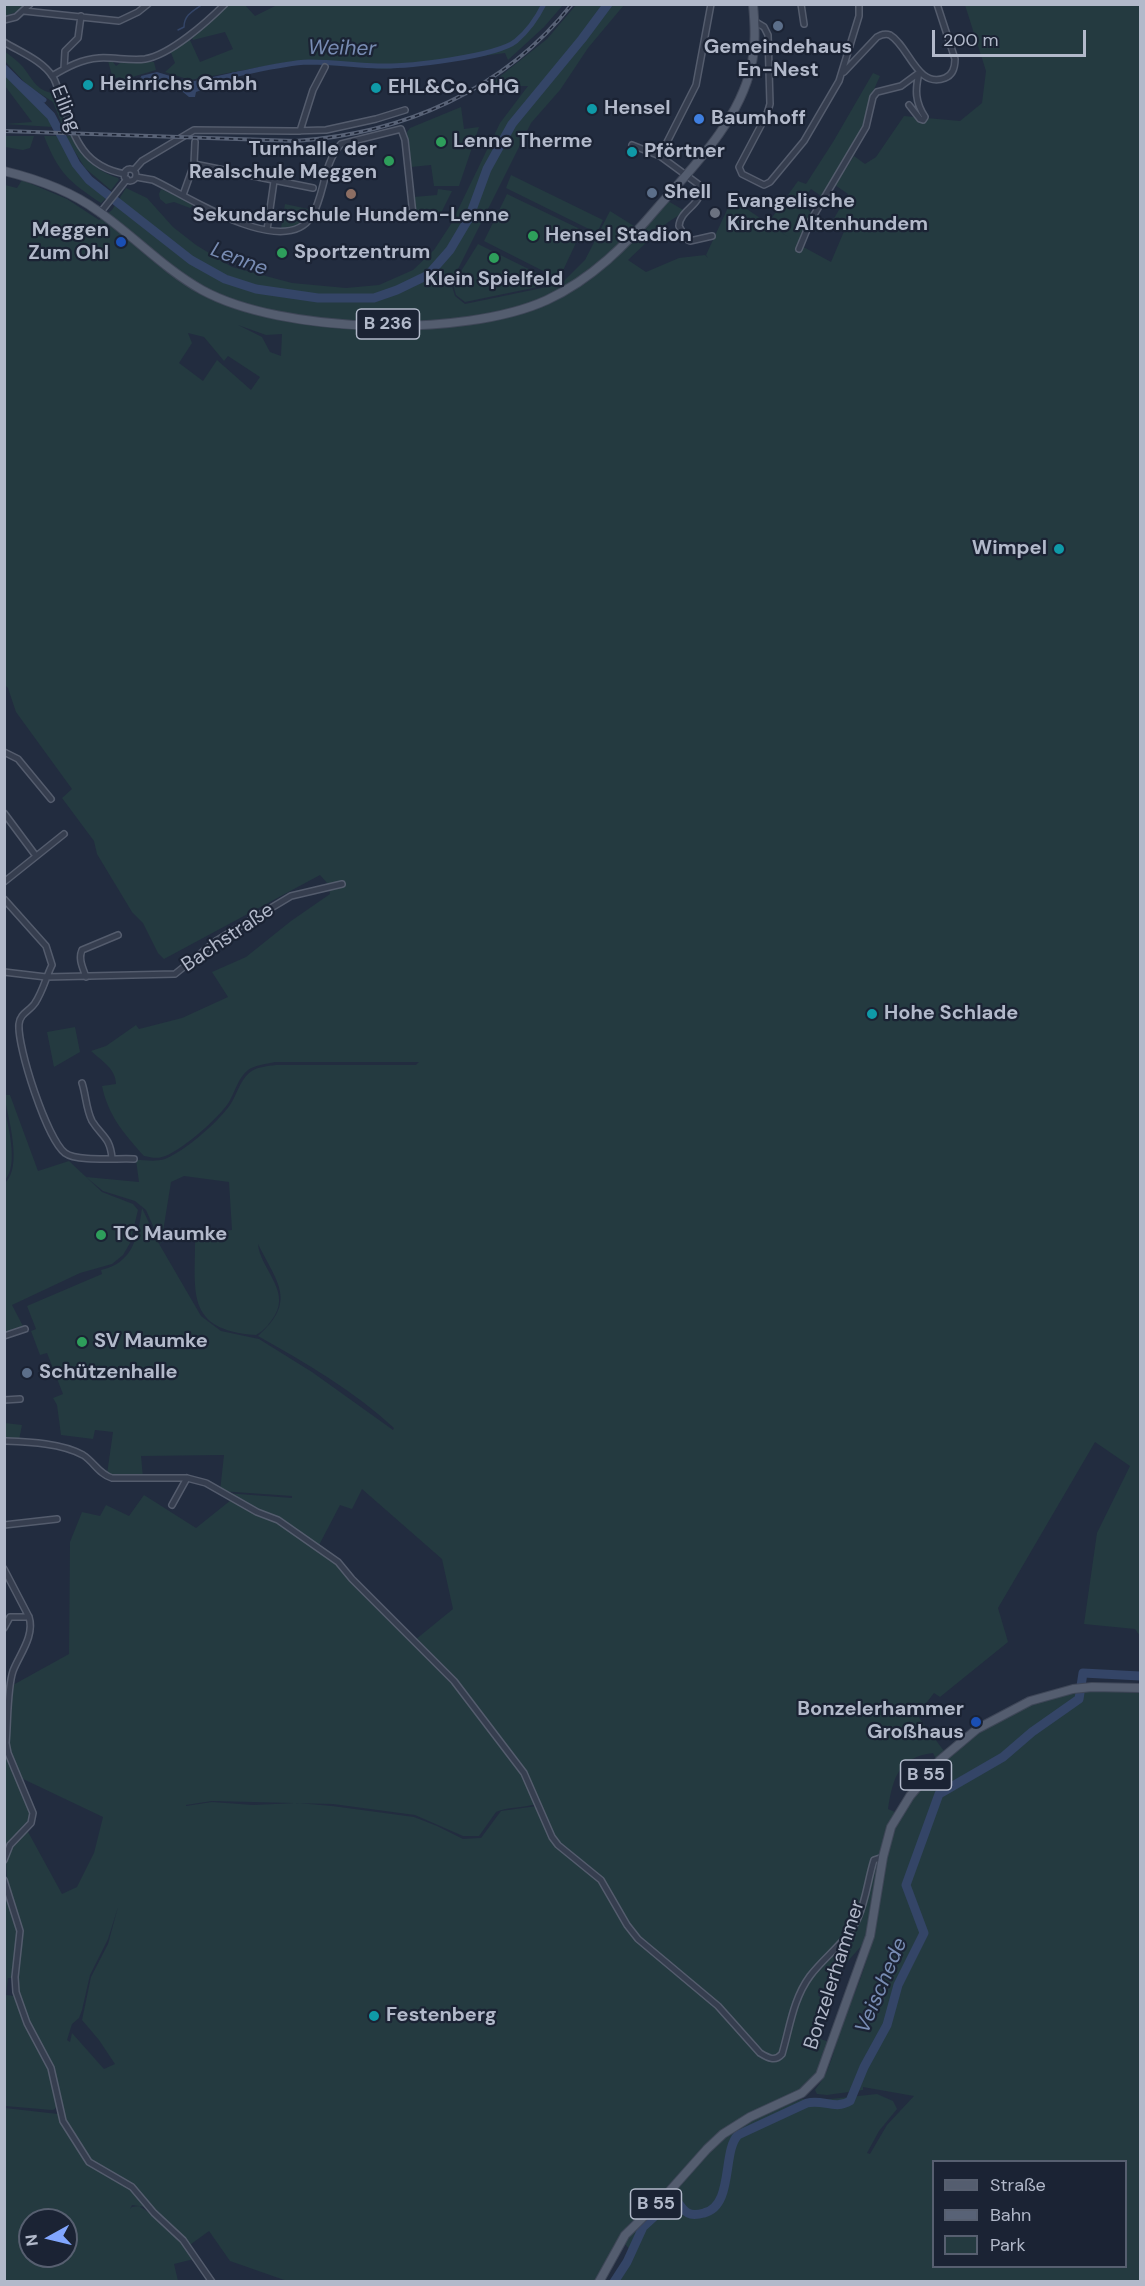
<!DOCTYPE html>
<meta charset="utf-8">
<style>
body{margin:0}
#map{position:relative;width:1145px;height:2286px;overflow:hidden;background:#222c3f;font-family:"DM Sans",sans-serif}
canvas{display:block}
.frame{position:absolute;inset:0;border:6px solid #b2b9ca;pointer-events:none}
.legend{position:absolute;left:932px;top:2160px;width:195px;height:108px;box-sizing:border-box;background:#1b2334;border:2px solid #575f70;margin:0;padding:8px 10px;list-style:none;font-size:18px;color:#b2b9ca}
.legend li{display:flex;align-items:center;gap:12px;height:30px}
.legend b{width:30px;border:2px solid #575f70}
.north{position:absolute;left:18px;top:2208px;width:60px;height:60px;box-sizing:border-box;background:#1b2334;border:2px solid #575f70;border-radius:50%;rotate:262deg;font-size:16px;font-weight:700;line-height:24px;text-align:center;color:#b2b9ca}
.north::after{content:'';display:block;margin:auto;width:21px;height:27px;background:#82a7ff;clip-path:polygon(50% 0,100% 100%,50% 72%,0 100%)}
.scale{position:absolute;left:932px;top:30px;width:154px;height:27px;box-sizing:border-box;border:3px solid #b2b9ca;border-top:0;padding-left:8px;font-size:18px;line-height:21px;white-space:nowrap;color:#b2b9ca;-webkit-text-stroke:4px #1b2334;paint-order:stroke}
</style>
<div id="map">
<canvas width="1145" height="2286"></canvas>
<div class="frame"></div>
<ul class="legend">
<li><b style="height:8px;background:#545d6f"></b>Straße</li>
<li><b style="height:8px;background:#586276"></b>Bahn</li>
<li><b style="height:16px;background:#243a40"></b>Park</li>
</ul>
<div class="north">N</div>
<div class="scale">200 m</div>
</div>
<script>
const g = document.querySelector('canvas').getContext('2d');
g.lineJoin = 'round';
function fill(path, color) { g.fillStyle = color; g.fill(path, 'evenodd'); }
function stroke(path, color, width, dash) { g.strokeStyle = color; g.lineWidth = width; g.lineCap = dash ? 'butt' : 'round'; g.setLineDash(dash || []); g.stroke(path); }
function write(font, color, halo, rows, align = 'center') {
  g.font = font + ' "DM Sans",sans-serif'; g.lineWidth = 4.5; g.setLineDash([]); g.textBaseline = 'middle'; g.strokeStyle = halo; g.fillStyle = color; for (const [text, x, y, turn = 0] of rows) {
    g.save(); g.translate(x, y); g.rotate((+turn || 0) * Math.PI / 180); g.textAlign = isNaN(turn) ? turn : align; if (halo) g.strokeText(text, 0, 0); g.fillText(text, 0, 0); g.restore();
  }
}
fill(new Path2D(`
 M274 4 563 5 544 27 508 60 505 53 386 69 288 62 190 80 165 72 175 63 170 50 189 38 200 62 233 49 225 32 193 40 191 36 229 5H245L255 16 275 6Z
 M5 5H26L19 11 5 16Z
 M576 5H624L588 48 560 90 531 123 451 283 455 296 465 304 561 284 585 260 610 211 642 231 668 201 685 211 667 223 628 260 646 272 679 258 705 255 708 258 706 255 732 199 791 239 768 223 798 181 806 184 833 142 873 73 880 76 871 96 864 126 821 196 811 189 800 203 812 213 798 244 831 262 845 229 832 222 848 194 835 185 854 156 865 164 876 157 904 116 960 121 982 103 986 71 965 5H1140V1636L1135 1629 1084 1624 1097 1533 1130 1466 1095 1442 998 1608 1008 1642 940 1697 934 1693 917 1715 944 1751 936 1759 933 1753C899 1757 893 1777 888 1809L895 1812 883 1841 871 1919 863 1944 818 1995 825 2001 815 2037 829 2042 816 2076 808 2085 786 2099 748 2115 724 2131 703 2149 664 2193 630 2223 621 2234 595 2281H287L230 2261 209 2231 187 2247 194 2259 174 2264 178 2281H5V2108L58 2114 88 2163 98 2171 128 2186 146 2207 132 2205 130 2209 132 2207 139 2206 163 2222V2219L124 2179 93 2162 65 2119 51 2062 26 2016 19 1993 18 1976 22 1931 16 1912 15 1913C21 1936 17 1956 14 1978H8L6 1995 15 1996C23 2019 36 2038 45 2060 51 2074 53 2090 57 2105L55 2109 52 2110 5 2106 4 1882H7L6 1862 11 1844 27 1830 62 1894 77 1887 94 1853 103 1817 21 1778 8 1750 13 1685 69 1654 70 1542 82 1512 100 1516 106 1505 129 1516 144 1495 196 1528 231 1500 257 1514 276 1520 339 1564 360 1589 446 1674 520 1767 536 1804C524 1808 505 1807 496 1812L479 1836H463L415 1815 333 1804 212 1801 186 1805V1806L212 1802 253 1805 297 1803 332 1806 414 1817 437 1826 463 1839 481 1838 501 1811 537 1806 557 1845 600 1881 626 1926 638 1940 718 2008 759 2056 765 2060 766 2054 719 2004 639 1938 627 1924 602 1879 558 1844 522 1765 448 1673 415 1640 453 1609 442 1559 362 1489 352 1509 340 1505 318 1547 276 1517 258 1511 225 1493 292 1498V1496L220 1491 224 1455 141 1456 143 1478H125L107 1474 113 1432 95 1430 93 1439 61 1435 57 1405 53 1398 63 1394 47 1353 40 1355 31 1331 36 1329 27 1306 102 1274 101 1270C133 1263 138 1237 142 1208L158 1242 201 1316 221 1331 259 1339 312 1372 393 1430 394 1428C354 1391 306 1363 258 1336 297 1301 278 1284 258 1244 260 1268 290 1290 275 1315 270 1323 265 1330 256 1335 183 1330 196 1290 195 1234L232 1230 229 1182 184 1176 171 1182 161 1244 146 1210 135 1201 103 1191 86 1177 139 1182 136 1160C145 1160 156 1162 165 1159 185 1151 217 1123 230 1105 237 1095 239 1082 249 1073 256 1067 267 1066 276 1065H416L419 1062H275C266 1064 255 1065 248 1070 238 1078 235 1092 229 1102 219 1118 179 1153 162 1157 156 1159 150 1157 144 1156 124 1134 108 1115 102 1086L116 1084C116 1069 102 1061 91 1051L106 1046 136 1025 139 1029 182 1018 228 997 212 972 246 957 291 921 330 894 329 889 346 885 345 881 328 884 320 875 164 959 158 953 143 923 132 912 97 854 94 841 62 798 72 789 16 712 8 688 4 684 5 185 17 188 22 180 67 199 99 220 112 210 126 188 147 198 173 227 196 245 232 267 292 283 346 288 379 285 413 270 434 250 451 224 500 123 528 86H488L547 39ZM238 325 266 335 282 334 281 356 270 352 262 337ZM188 333 204 337 224 361 228 356 260 377 251 390 217 360 203 381 179 363 192 343ZM118 1907 108 1944 91 1977 82 2020 99 2040 115 2064 104 2069 72 2033 70 2042 67 2040 72 2024 79 2018 82 2010 90 1975 108 1939ZM30 2220H66V2256H30Z
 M4 51C11 56 18 61 23 67 33 80 38 93 56 93L69 127H63L53 102 27 85 5 61Z
 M108 61 113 62 116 66 123 61 154 62 156 70 122 80 120 77 113 79Z
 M4 75 46 116 53 127 5 124 32 122 5 86Z
 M461 107 464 129 479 127 459 186H434L431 165 411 167 407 132 410 128Z
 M4 136H34L30 148 23 150 5 147Z
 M44 136H58C71 162 83 180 107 197L101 203C69 182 58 172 44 136Z
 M65 136H71C83 157 94 170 118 178L119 180 111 190 85 168Z
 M511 175 603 220 597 233 506 188Z
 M161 189 194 204 190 208 174 202 166 204 160 199 159 194Z
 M438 189 452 191 441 213 431 217 416 219 413 197 437 195Z
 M507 194 582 230 559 279 484 241Z
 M285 204 313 210C307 222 295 229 281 228Z
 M478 244 557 283 465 302 456 295 453 284Z
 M75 1027 80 1052 54 1067 47 1032Z
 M4 1095H10L38 1171 69 1161 102 1192 133 1204 138 1210 130 1243 123 1255 112 1264 80 1273 12 1305 24 1328 5 1333V1183C23 1167 8 1117 4 1095Z
 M4 1107C8 1125 19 1165 5 1180Z
 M5 1423 22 1425 19 1440 5 1439Z
 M4 1685H9L5 1745 32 1810 29 1822 4 1855Z
 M1090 1691 1140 1693V2281L614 2282 633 2253 623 2242 704 2156 730 2133 757 2117 802 2099 821 2100 877 2094 893 2101 897 2109 879 2131 867 2153 870 2154 887 2125 914 2096 863 2087V2090L827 2095 817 2094 815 2090C818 2085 822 2081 825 2075 835 2055 838 2032 847 2011 859 1985 869 1956 875 1929 882 1895 881 1858 895 1826 901 1811 913 1797 924 1785 966 1734 1023 1698 1090 1691ZM934 2162H1126V2266H934Z`), '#243a40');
fill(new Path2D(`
 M240 71 238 77 196 92 195 97H189C169 81 170 75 143 83L141 76 157 72 190 82Z`), '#344567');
stroke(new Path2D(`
 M178 30 184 27C184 15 193 11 203 4`), '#344567', 1.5);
stroke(new Path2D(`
 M233 75C258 70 283 63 309 62 332 62 355 65 378 66 405 67 496 57 516 41 528 31 537 18 544 4
 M16 79 44 100
 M124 85 149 78`), '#344567', 5);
stroke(new Path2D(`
 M4 69 51 116 76 164 89 180 191 260 225 279 256 289 318 298H374L397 290 428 275 450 250 469 218 487 169 512 124 582 39 608 4
 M614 2282 627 2262 643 2227 669 2203 677 2201C685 2213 689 2217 704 2213 734 2206 722 2151 738 2135L807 2103C823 2099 835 2110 850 2101L864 2067 887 2025 898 1985 924 1933 906 1885 939 1794 1003 1757 1032 1732 1079 1699 1083 1673 1140 1676`), '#344567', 9);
const minor = new Path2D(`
 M801 4 804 24
 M24 11 119 21 138 12 148 4
 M4 20 16 17 30 4
 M754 21 764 27 768 35 770 104 767 114 739 167 742 174 764 185 770 182 804 141 839 81 859 16V4
 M4 42C20 52 42 60 53 77 57 83 58 92 61 98 74 136 81 166 125 174
 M64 69 65 51 78 38 81 16
 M844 72 877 37C881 35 885 33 890 35 909 46 917 89 945 78 953 75 955 66 955 59L937 4
 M52 76C67 67 82 59 99 58 114 57 130 61 145 59 170 55 207 22 225 4
 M909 105 920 119 923 120 925 117C915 102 915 90 919 73
 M300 131 313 90 325 67
 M632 145 660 156 698 184C707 204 680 208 679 226L686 239 690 241 712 236
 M660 156 696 85 711 4
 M194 164 313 188
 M124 175a6 6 0 1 1 12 0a6 6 0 1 1-12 0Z
 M134 170 142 161 194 130 292 131 326 130 376 119 405 110
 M136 177 153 180C186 195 284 261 312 216 325 194 323 163 341 144L401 129 405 140 413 215
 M183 195 194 164 195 142
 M100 213 127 179
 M267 230 274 181
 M799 249 811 220 866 127 873 97 877 92 901 86 920 72
 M4 752 18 759 51 799
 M4 813 36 856
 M4 882 64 834
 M4 899 46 946 52 965C46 977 43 991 35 1003 30 1011 20 1013 19 1024 17 1047 47 1139 65 1153 77 1162 118 1158 134 1159
 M4 972 46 977 175 974 216 941 291 896 342 884
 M86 977C83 968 78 959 82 950L118 935
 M82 1083C86 1095 86 1109 92 1121 102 1137 110 1137 112 1158
 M4 1336 25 1329
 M4 1400 20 1399
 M4 1441C29 1442 61 1443 83 1455 94 1462 99 1474 112 1478H187L206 1483 257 1512 278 1520 338 1562 352 1579 454 1681 524 1773 552 1837 558 1845 601 1880 627 1925 638 1939 718 2006 760 2053C768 2058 775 2062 782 2054 790 2027 793 1999 810 1976 825 1956 848 1941 858 1918 866 1900 868 1879 874 1860L883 1857
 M172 1505 187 1478
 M4 1525 57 1519
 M4 1569 29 1617C35 1636 19 1655 13 1671 7 1689 8 1724 6 1743L8 1753 33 1813 31 1823 10 1845 4 1860
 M4 1628 10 1617H29
 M4 1880 20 1931 15 1977 16 1992 27 2023 51 2068 63 2121 89 2162 132 2187 154 2213 183 2240 212 2282`);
const primary = new Path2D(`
 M4 171C37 179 71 191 98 211 134 236 163 268 202 290 282 334 464 338 547 300 592 279 626 245 658 207 693 167 739 121 751 67 756 46 755 26 753 4
 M599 2282 625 2235 667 2194 707 2149 723 2134 750 2117 802 2093 820 2075 870 1936 883 1857 891 1827 910 1796 940 1760 977 1729 1030 1701 1073 1689 1092 1687 1140 1688`);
stroke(minor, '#545c6d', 8);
stroke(primary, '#3f4758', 10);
stroke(minor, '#363e4f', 5);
stroke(primary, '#545d6f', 8);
const rail = new Path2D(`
 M4 131 295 141C403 134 504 90 572 4`);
stroke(rail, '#586276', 4);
stroke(rail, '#1b2334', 1.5, [4.5]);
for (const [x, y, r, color] of [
 [778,26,6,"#5c6f8a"],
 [88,85,6,"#0f9aa8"],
 [376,88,6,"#0f9aa8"],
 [592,109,6,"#0f9aa8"],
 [699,119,6,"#3f7fe0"],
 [441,142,6,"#2e9e5b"],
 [632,152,6,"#0f9aa8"],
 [389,161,6,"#2e9e5b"],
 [652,193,6,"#5c6f8a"],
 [351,194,6,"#8d6e63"],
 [715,213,6,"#6b7280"],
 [533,236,6,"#2e9e5b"],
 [121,242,6,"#1a4fb4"],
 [282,253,6,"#2e9e5b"],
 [494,258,6,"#2e9e5b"],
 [1059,549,6,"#0f9aa8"],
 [872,1014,6,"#0f9aa8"],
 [101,1235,6,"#2e9e5b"],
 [82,1342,6,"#2e9e5b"],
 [27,1373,6,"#5c6f8a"],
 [976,1722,6,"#1a4fb4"],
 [374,2016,6,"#0f9aa8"]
]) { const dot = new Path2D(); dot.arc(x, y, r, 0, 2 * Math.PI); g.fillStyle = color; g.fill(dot); stroke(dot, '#1b2334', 2); }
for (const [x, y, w] of [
 [388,324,63],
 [926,1775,51],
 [656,2204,51]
]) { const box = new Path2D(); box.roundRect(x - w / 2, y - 15, w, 30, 4.5); g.fillStyle = '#1b2334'; g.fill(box); stroke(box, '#b2b9ca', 1.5); }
write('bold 18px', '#b2b9ca', null, [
 ["B 236",388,324],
 ["B 55",926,1775],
 ["B 55",656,2204]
]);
write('bold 20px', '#b2b9ca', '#1b2334', [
 ["Gemeindehaus",778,48,"center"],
 ["En-Nest",778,71,"center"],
 ["Heinrichs Gmbh",100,85],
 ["EHL&Co. oHG",388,88],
 ["Hensel",604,109],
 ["Baumhoff",711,119],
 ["Lenne Therme",453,142],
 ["Turnhalle der",377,150,"right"],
 ["Realschule Meggen",377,173,"right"],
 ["Pförtner",644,152],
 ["Shell",664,193],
 ["Evangelische",727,202],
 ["Kirche Altenhundem",727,225],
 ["Sekundarschule Hundem-Lenne",351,216,"center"],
 ["Meggen",109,231,"right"],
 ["Zum Ohl",109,254,"right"],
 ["Hensel Stadion",545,236],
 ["Sportzentrum",294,253],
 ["Klein Spielfeld",494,280,"center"],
 ["Wimpel",1047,549,"right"],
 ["Hohe Schlade",884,1014],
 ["TC Maumke",113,1235],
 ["SV Maumke",94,1342],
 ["Schützenhalle",39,1373],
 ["Bonzelerhammer",964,1710,"right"],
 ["Großhaus",964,1733,"right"],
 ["Festenberg",386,2016]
], 'left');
write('20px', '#b2b9ca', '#1b2334', [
 ["Eiling",65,109,68],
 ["Bachstraße",228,938,-34],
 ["Bonzelerhammer",835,1975,-72]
]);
write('italic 21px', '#788cb3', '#1b2334', [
 ["Weiher",342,49,1],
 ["Lenne",239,260,21],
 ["Veischede",882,1986,-67]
]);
</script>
